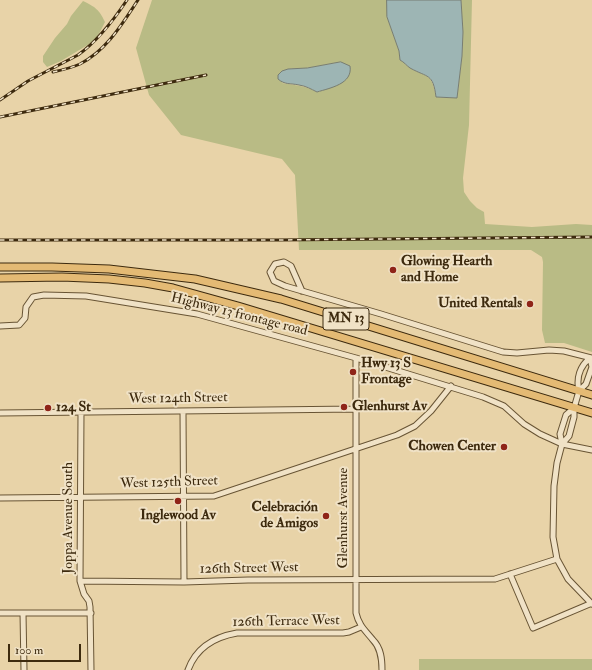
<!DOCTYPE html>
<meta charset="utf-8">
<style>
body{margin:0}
#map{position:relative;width:592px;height:670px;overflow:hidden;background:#e8d3a8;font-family:"IM FELL Double Pica",serif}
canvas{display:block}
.scale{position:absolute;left:8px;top:644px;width:73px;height:18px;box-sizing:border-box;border:2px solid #3d2a0e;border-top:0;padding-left:5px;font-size:12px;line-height:14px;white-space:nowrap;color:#3d2a0e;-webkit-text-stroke:3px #f0e2c6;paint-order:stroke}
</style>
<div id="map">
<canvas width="592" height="670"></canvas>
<div class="scale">100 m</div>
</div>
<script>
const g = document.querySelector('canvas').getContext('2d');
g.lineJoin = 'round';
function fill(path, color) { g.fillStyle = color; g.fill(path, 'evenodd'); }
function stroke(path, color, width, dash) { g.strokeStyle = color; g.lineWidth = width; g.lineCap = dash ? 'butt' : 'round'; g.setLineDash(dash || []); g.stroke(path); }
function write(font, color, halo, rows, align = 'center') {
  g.font = font + ' "IM FELL Double Pica",serif'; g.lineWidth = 4; g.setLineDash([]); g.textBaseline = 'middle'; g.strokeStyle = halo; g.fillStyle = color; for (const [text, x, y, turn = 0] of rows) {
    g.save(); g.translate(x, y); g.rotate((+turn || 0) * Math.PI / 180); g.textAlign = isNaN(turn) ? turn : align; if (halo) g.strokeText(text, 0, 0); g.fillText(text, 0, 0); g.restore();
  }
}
fill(new Path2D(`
 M152 0H387V17L399 51 400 60C404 62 407 66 410 68 428 78 432 73 436 97L457 98 462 56 463 32 461 0H472L469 125 463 178 464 192 470 201 477 208 484 212 485 224 532 227 576 224 592 225V352L564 343H545L542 330 543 262 542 257 531 250H299L295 175 282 159 181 135 149 95 136 48ZM341 62 324 90 317 92C306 86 295 85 282 83L288 69 307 68Z
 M83 1C95 7 99 9 105 22L96 40 61 61 47 67 43 62V56L55 38 67 24 71 16Z
 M419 659H592V670H419Z`), '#b9bb85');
const water = new Path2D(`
 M387 0H461L463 32 462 56 457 98 436 97C433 73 428 78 410 68 407 66 404 62 400 60L399 51 387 17Z
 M341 62 350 66C353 84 330 88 317 92 311 89 306 86 299 85 290 83 285 85 278 79V75L282 71 288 69 307 68Z`);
fill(water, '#9db5b4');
stroke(water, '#777d72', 1);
const minor = new Path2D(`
 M302 291 291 266 284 262 275 264 270 272 274 281 285 286 381 314 503 352 517 353 549 350 564 351 592 358
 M0 326 19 325 25 318 26 307 33 297 44 295 86 296 197 314 356 358 483 397 504 406 524 424 540 434 562 444 592 450
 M356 358V613C359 626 366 631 373 640 381 648 382 659 382 670
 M590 358 592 367 586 384 579 391 574 408V417L569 436 562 444 557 463 554 486 553 537 557 559 568 579 592 604
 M579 391C576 378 580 366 590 358
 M183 411 184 582
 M0 413 356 409
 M81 413 80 581 84 594 89 601 90 607 91 670
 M562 444 560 434 566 415 574 408
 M0 498 214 496 397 435 415 426 431 411 451 386
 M510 574 533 628 592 603
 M80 581 184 582 248 580 495 579 557 559
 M0 613H91
 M23 613 24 670
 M188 670C196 648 214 637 237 633H343L349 632 361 627`);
const highway = new Path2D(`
 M0 267H52L109 269 195 279 281 299 592 395
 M0 278 62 277 109 279 145 283 173 288 238 306 592 413`);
stroke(minor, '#685434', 7);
stroke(highway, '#3d2a0e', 9);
stroke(minor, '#f0e2c6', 5);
stroke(highway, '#e4ba74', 7);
const rail = new Path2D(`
 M53 72C62 70 71 68 80 64 107 50 122 24 138 0
 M0 100 28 81 78 55C98 41 113 21 127 0
 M0 117 206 75
 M0 240H278L592 237`);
stroke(rail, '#3d2a0e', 3);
stroke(rail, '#f0e2c6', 1.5, [4.5]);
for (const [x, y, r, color] of [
 [393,270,4,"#8f2418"],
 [530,304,4,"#8f2418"],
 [353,372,4,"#8f2418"],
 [344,407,4,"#8f2418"],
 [48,408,4,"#8f2418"],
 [504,447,4,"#8f2418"],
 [178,501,4,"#8f2418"],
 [326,516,4,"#8f2418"]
]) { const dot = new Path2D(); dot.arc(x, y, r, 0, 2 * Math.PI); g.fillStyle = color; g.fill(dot); stroke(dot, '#f0e2c6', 1.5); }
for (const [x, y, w] of [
 [346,319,46]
]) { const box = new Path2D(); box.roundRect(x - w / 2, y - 11, w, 22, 3); g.fillStyle = '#f0e2c6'; g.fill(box); stroke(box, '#3d2a0e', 1); }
write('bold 13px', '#3d2a0e', null, [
 ["MN 13",346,319]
]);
write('bold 14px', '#3d2a0e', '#f0e2c6', [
 ["Glowing Hearth",401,262],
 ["and Home",401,278],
 ["United Rentals",522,304,"right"],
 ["Hwy 13 S",361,364],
 ["Frontage",361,380],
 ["Glenhurst Av",352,407],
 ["124 St",56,408],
 ["Chowen Center",496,447,"right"],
 ["Celebración",318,508,"right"],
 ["de Amigos",318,524,"right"],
 ["Inglewood Av",178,516,"center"]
], 'left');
write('14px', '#3d2a0e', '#f0e2c6', [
 ["Highway 13 frontage road",239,315,14],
 ["West 124th Street",178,399,-1],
 ["West 125th Street",169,483,-2],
 ["Joppa Avenue South",69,518,-90],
 ["Glenhurst Avenue",344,518,-90],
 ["126th Street West",249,569,-1],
 ["126th Terrace West",286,622,-1]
]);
</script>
